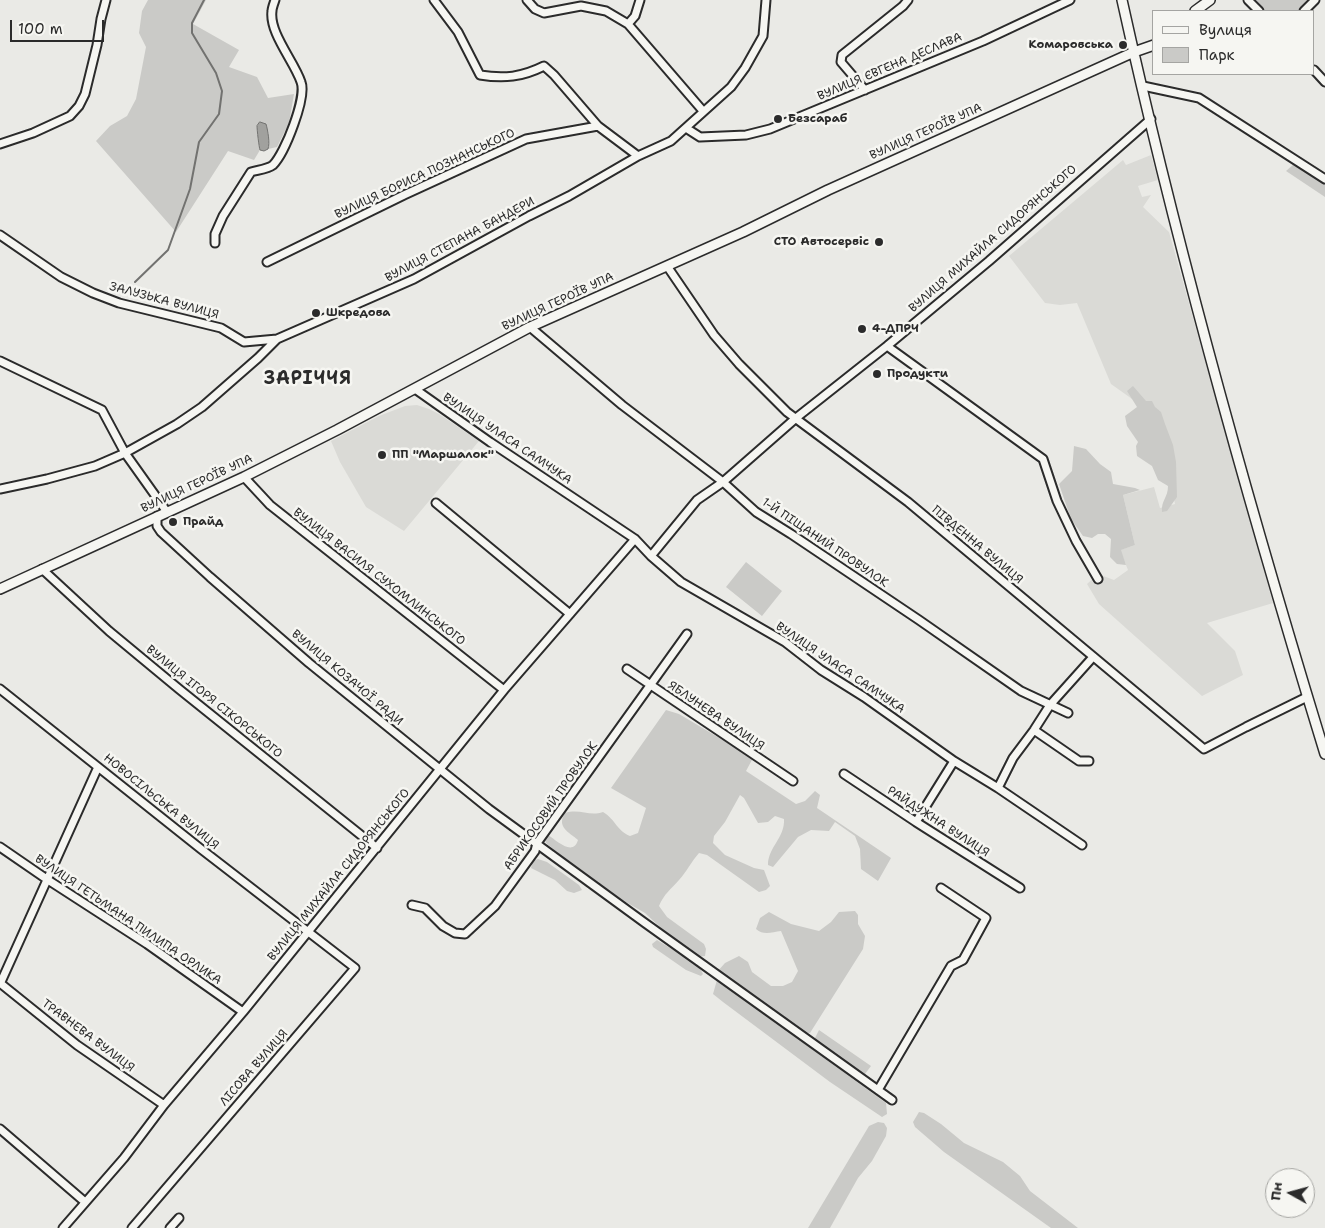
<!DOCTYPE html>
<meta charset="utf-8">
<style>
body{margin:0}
#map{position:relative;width:1325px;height:1228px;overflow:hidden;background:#eaeae6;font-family:"Shantell Sans",sans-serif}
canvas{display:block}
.legend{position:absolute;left:1152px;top:10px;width:162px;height:65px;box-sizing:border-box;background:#f6f6f2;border:1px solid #a5a5a2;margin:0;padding:6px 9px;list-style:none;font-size:15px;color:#2b2b2b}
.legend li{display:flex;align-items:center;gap:10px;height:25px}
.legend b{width:25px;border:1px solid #a5a5a2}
.north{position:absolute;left:1265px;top:1168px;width:50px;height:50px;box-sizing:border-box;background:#f6f6f2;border:1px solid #a5a5a2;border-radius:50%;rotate:277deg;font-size:14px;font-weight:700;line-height:20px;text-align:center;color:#2b2b2b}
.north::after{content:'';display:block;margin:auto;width:18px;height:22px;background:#2b2b2b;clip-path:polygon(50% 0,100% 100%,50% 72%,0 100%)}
.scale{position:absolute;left:10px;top:20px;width:94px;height:22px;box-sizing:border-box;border:2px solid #2b2b2b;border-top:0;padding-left:6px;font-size:15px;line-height:18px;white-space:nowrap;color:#2b2b2b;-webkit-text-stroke:4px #f6f6f2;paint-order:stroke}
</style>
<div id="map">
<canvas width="1325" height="1228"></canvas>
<ul class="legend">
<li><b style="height:6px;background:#f6f6f2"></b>Вулиця</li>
<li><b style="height:14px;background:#cacac7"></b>Парк</li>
</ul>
<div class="north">Пн</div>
<div class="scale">100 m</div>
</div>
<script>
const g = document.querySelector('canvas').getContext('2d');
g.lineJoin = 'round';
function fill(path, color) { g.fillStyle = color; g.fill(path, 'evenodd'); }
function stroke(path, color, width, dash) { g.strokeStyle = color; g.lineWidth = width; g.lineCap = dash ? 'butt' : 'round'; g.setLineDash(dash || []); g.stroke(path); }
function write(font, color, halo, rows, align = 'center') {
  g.font = font + ' "Shantell Sans",sans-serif'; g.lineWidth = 5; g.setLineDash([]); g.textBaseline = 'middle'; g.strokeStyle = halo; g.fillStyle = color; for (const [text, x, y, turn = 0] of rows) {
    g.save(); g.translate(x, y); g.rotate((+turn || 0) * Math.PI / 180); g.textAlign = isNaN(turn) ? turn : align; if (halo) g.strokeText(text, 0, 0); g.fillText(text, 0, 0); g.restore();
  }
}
fill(new Path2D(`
 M1151 155 1158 180 1138 186 1142 197 1151 195 1143 207 1169 232 1273 603 1207 623 1235 651 1243 675 1202 696 1099 604 1087 584 1098 574 1114 580 1128 570 1120 550 1135 545 1123 495 1154 487 1160 508 1175 504 1156 416 1111 384 1077 303 1060 305 1045 303 1009 256 1123 160 1126 165Z
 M417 405 429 409 439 414 479 441 404 531 366 507 340 462 331 441 379 416 405 406Z`), '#dadad6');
fill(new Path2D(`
 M148 0H206L193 24 239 50 229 67 257 77 268 98 294 94 289 123 277 147 268 149 269 145 268 130H257C259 137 258 144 260 150L254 160 228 151 176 232 96 141 110 126 127 116 136 99 146 47 139 33 142 11Z
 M1252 0H1311L1299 11H1262Z
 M1295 163 1325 183V197L1286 171Z
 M1133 386 1146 401H1152L1155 407 1161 412 1165 424 1173 445 1176 462 1177 497 1167 511 1162 512C1161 500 1168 498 1168 486L1158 480 1152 466 1137 456 1136 446 1138 442 1127 426 1125 416 1137 407 1127 391Z
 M1074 446 1086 449 1100 464 1111 472 1113 484 1135 488 1140 490 1123 495 1135 545 1121 550 1126 565 1117 564 1110 557 1111 539 1105 534H1098L1092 538 1083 536 1071 519 1059 484 1072 471Z
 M746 562 782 591 762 616 726 587Z
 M666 710 679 714 753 758 746 771 796 804 805 801 815 791 820 795 817 808 891 858 878 881 861 869 860 849 855 836 835 822 829 831 811 830 798 837 773 867 768 865C768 847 785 838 784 819L775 816 768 822 758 823 744 798 740 795 725 822 714 836 713 843 725 855 754 868 764 870 770 886 766 890 759 892 707 855 699 853C691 862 687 871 679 880 671 889 664 894 659 906L667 917 704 944 706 949 705 956 697 957 679 945 645 913 605 890 558 853 546 843 544 838 548 835C556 840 573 857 578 840 569 832 556 827 565 813 580 808 589 817 603 812 616 820 617 831 630 836L638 833 646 808 611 788Z
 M538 859 547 862 579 885 582 890 574 893 567 891 555 880 531 868 533 861Z
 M855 911 858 915V924L865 936 863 949 810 1033H805L717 972 725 963 739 956 748 962 752 972 771 986H783L792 982 798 971 781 931C772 932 764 936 756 929L760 918 769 912 791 924 819 931 831 922 839 912Z
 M657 940 698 965 703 974 701 976 686 970 653 947 652 944Z
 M717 980 886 1103 887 1114 882 1117 830 1082 723 1002 713 994Z
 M819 1030 871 1066 865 1074 862 1075 816 1041 815 1038Z
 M919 1112 924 1113 941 1124 964 1143 1003 1162 1020 1176 1030 1191 1078 1228H1051L944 1152 915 1127 913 1122Z
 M878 1122 884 1123 887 1128 886 1136 872 1161 858 1178 830 1228H808L869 1126Z`), '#cacac7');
const water = new Path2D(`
 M260 122 266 124C268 131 270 143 268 149L264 151 260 150C259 147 257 130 257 126Z`);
fill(water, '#a1a19e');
stroke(water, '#727270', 1);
stroke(new Path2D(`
 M135 282 168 250 190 189 199 142 219 114 222 91 216 73 192 33V23L204 0`), '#727270', 2);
const minor = new Path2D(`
 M434 0 458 32 480 75C504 79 522 77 544 66L554 75 598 126 638 156
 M527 0 535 9 544 13 581 6 606 11 628 24 703 111
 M1248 0 1259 11
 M1304 11 1315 0
 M628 24 635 16 640 0
 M1314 70 1325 82
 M1143 86 1199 98 1325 179
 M865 90 841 62 842 55 903 6 908 0
 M686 128 700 137 746 135 770 129 983 41 1070 0
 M0 144 33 133 70 116 79 106 85 94 97 45 101 19 106 0
 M0 235 61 277 93 293 119 303 221 328 244 342 277 339
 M215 243V234L223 216 251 172C258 170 268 169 273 165 285 153 307 97 301 82 294 61 269 33 272 11 272 8 274 3 275 0
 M267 262 404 195 526 139 598 126
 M667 266 714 335 739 364 787 412 908 502 1204 749 1246 727 1307 697
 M530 327 622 405 723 482 756 512 791 534 919 620 1021 691 1068 713
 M887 346 1043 459 1057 501 1076 541 1098 579
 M0 361 102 410 125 453 167 512
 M415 389 490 442 635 539 651 556 681 582 785 642 821 670 864 697 954 761 998 788 1082 845
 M244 477 270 505 504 690
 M0 489 47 479 95 466 125 453 177 424 202 407 258 358 277 339 414 279 529 216 569 196 638 156 671 141 731 87 745 68 763 36 766 0
 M436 503 570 614
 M157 516V526L161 532 210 577 309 663 489 809 645 923 892 1100
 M651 556 697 500 723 482 796 418 887 346 989 261 1151 119
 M42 569 109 631 179 689 377 848
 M627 669 793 781
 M0 689 201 849 355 968 132 1228
 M1034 730 1079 761H1089
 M844 774 916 822 1020 888
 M998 788 1013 758 1034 730 1050 705 1093 657
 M916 822 954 761
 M0 847 48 880 147 944 243 1012
 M412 905 425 908 443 926 455 933 465 934 495 906 535 851 537 843 687 634
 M0 983 77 1045 164 1105
 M0 984 98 767
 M878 1090 951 966 963 960 986 918 941 888
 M0 1129 85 1202
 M63 1228 124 1158 164 1105 243 1012 504 690 635 539
 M170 1228 179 1218`);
const tertiary = new Path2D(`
 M1122 0C1178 254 1249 506 1325 754
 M1195 11 1210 0
 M0 589 244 477 337 430 530 327 743 232 828 190 1134 52 1154 45`);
stroke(minor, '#2b2b2b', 11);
stroke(tertiary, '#2b2b2b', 12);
stroke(minor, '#f6f6f2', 7);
stroke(tertiary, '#f6f6f2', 9);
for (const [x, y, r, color] of [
 [1123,45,5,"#2b2b2b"],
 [778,119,5,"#2b2b2b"],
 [879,242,5,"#2b2b2b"],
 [316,313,5,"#2b2b2b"],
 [862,329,5,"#2b2b2b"],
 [877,374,5,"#2b2b2b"],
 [382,455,5,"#2b2b2b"],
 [173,522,5,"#2b2b2b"]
]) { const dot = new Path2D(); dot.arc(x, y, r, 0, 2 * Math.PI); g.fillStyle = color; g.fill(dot); stroke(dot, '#f6f6f2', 2); }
write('bold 12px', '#2b2b2b', '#f6f6f2', [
 ["Комаровська",1113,45,"right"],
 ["Безсараб",788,119],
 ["СТО Автосервіс",869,242,"right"],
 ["Шкредова",326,313],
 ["4-ДПРЧ",872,329],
 ["Продукти",887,374],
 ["ПП \"Маршалок\"",392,455],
 ["Прайд",183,522]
], 'left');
write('12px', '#2b2b2b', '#f6f6f2', [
 ["ВУЛИЦЯ ЄВГЕНА ДЕСЛАВА",890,67,-23],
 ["ВУЛИЦЯ ГЕРОЇВ УПА",926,132,-24],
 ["ВУЛИЦЯ БОРИСА ПОЗНАНСЬКОГО",425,174,-25],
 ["ВУЛИЦЯ МИХАЙЛА СИДОРЯНСЬКОГО",993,239,-41],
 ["ВУЛИЦЯ СТЕПАНА БАНДЕРИ",460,240,-28],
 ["ЗАЛУЗЬКА ВУЛИЦЯ",164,301,15],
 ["ВУЛИЦЯ ГЕРОЇВ УПА",558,302,-25],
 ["ВУЛИЦЯ УЛАСА САМЧУКА",507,439,34],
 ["ВУЛИЦЯ ГЕРОЇВ УПА",197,484,-25],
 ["1-Й ПІЩАНИЙ ПРОВУЛОК",825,543,34],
 ["ПІВДЕННА ВУЛИЦЯ",977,545,40],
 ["ВУЛИЦЯ ВАСИЛЯ СУХОМЛИНСЬКОГО",379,577,38],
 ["ВУЛИЦЯ УЛАСА САМЧУКА",840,668,34],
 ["ВУЛИЦЯ КОЗАЧОЇ РАДИ",347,678,40],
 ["ВУЛИЦЯ ІГОРЯ СІКОРСЬКОГО",214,702,39],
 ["ЯБЛУНЕВА ВУЛИЦЯ",716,716,34],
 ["НОВОСІЛЬСЬКА ВУЛИЦЯ",161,802,39],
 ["АБРИКОСОВИЙ ПРОВУЛОК",551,806,-55],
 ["РАЙДУЖНА ВУЛИЦЯ",938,822,33],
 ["ВУЛИЦЯ МИХАЙЛА СИДОРЯНСЬКОГО",339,875,-51],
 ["ВУЛИЦЯ ГЕТЬМАНА ПИЛИПА ОРЛИКА",128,920,34],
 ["ТРАВНЕВА ВУЛИЦЯ",88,1036,37],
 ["ЛІСОВА ВУЛИЦЯ",254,1068,-49]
]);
g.letterSpacing = '1px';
write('bold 18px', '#2b2b2b', '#f6f6f2', [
 ["ЗАРІЧЧЯ",308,379]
]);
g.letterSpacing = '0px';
</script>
